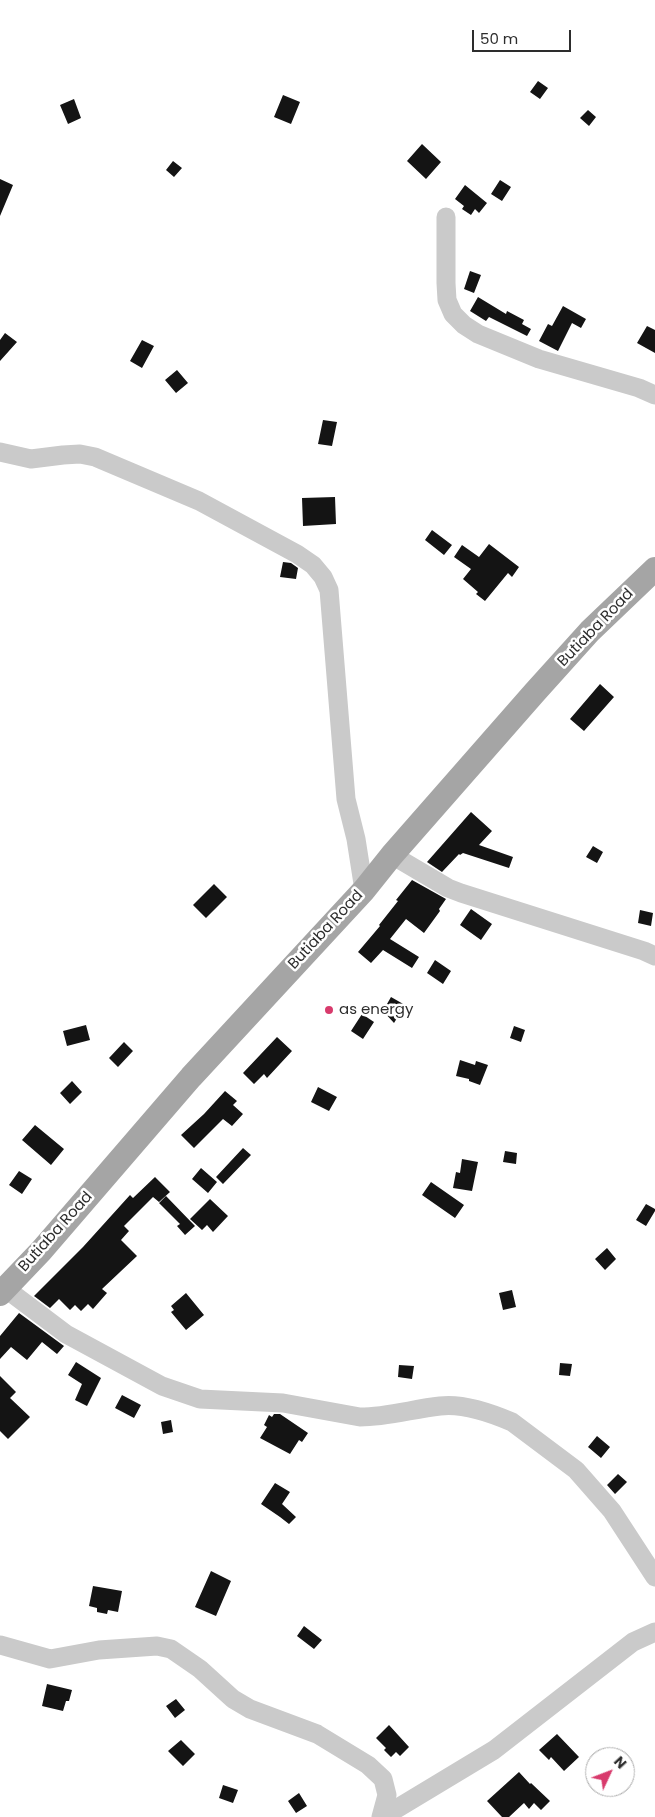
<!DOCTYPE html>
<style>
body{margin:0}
#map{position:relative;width:655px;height:1817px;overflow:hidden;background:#fff;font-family:Poppins,sans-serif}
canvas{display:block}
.north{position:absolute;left:585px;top:1747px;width:50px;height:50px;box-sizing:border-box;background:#fff;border:1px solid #ababab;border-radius:50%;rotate:47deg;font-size:14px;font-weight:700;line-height:20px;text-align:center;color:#2d2d2d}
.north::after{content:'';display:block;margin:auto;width:18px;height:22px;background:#d83a6c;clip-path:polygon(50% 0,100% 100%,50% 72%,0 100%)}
.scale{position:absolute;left:472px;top:30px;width:99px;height:22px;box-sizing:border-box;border:2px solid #2d2d2d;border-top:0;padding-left:6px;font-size:15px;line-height:18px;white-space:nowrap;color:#2d2d2d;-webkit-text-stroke:4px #fff;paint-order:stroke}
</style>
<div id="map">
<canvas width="655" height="1817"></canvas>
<div class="north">N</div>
<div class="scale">50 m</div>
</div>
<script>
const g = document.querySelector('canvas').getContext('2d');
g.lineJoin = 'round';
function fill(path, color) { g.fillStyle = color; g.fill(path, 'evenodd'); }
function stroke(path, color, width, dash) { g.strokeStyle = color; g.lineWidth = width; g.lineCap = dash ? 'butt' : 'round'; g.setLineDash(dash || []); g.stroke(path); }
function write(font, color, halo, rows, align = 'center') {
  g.font = font + ' Poppins,sans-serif'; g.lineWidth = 5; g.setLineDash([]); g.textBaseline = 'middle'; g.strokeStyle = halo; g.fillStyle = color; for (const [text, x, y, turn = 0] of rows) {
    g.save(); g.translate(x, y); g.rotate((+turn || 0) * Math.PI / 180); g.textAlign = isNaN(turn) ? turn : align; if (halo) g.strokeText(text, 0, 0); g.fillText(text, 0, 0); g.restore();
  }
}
fill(new Path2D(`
 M538 81 548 88 540 99 530 92Z
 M283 95 300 102 291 124 274 117Z
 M74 99 81 118 68 124 60 105Z
 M588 110 596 117 589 126 580 118Z
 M422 144 441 162 426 179 407 161Z
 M173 161 182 168 174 177 166 170Z
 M0 179 13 185 0 216Z
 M500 180 511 187 502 201 491 194Z
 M465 185 487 203 479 213 475 209 471 215 462 209 464 206 455 199Z
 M470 271 481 275 474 293 464 289Z
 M478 297 506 314 507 311 524 320 522 324 531 329 527 336 489 317 486 321 470 311Z
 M563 306 586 319 581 328 572 323 558 351 539 341 548 324 552 326Z
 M647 326 655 330V353L637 343Z
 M5 333 17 342 0 361V340Z
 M142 340 154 346 142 368 130 361Z
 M177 370 188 383 176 393 165 380Z
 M323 420 337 422 332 446 318 444Z
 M335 497 336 524 303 526 302 498Z
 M432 530 452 545 444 555 425 540Z
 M489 544 519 567 512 577 508 573 485 601 476 594 478 592 463 579 471 569 454 557 462 545 479 557Z
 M283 562 291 563 298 568 296 579 280 577Z
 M600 684 614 697 584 731 570 719Z
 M471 812 492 831 479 845 513 857 509 868 463 853 460 855 459 854 442 872 427 862Z
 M593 846 603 852 597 863 586 857Z
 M412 880 446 899 439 909 440 911 424 933 406 919 390 939 419 957 412 968 383 950 371 963 358 952 380 926 379 925 398 901 396 900Z
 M214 884 227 897 206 918 193 905Z
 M471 909 492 924 481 940 460 925Z
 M640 910 653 913 651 926 638 923Z
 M435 960 451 971 443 984 427 973Z
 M391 997 405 1005 394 1023 383 1011Z
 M362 1014 374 1022 363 1039 351 1031Z
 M86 1025 90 1040 67 1046 63 1031Z
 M514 1026 525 1030 521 1042 510 1038Z
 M277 1037 292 1051 267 1078 264 1074 254 1084 243 1073Z
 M124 1042 133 1051 118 1067 109 1058Z
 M460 1060 475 1065 476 1061 488 1065 480 1085 469 1081V1079L456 1076Z
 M72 1081 82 1092 70 1104 60 1093Z
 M318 1087 337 1097 329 1111 311 1102Z
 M225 1091 237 1101 233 1105 243 1114 232 1126 223 1119 194 1148 181 1135 204 1114Z
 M35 1125 64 1149 51 1165 22 1140Z
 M243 1148 251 1155 223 1184 216 1177Z
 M505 1151 517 1153 516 1164 503 1162Z
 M462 1159 478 1162 472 1191 453 1188 456 1172 460 1173Z
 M201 1168 217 1182 208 1193 192 1179Z
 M19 1171 32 1179 22 1194 9 1185Z
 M155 1177 170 1192 159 1202 153 1197 124 1226 129 1231 121 1240 137 1256 102 1289 107 1293 93 1309 88 1304 81 1311 75 1305 70 1310 59 1299 50 1308 34 1296 83 1247 130 1195 133 1198Z
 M431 1182 464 1205 455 1218 422 1195Z
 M166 1196 195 1226 185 1235 177 1226 180 1224 159 1203Z
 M210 1199 228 1216 213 1232 207 1225 202 1230 190 1219Z
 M646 1204 655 1209V1211L646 1226 636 1220Z
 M607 1248 616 1259 605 1270 595 1259Z
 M512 1290 516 1307 503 1310 499 1293Z
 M186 1293 204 1315 186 1330 171 1312 174 1310 171 1306Z
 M19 1313 64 1346 57 1354 42 1342 27 1360 11 1347 0 1359V1336Z
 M76 1362 101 1378 87 1406 75 1400 82 1384 68 1375Z
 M560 1363 572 1364 570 1376 559 1375Z
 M399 1365 414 1366 412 1379 398 1377Z
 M0 1376 16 1392 10 1398 30 1417 8 1439 0 1431Z
 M122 1395 141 1405 134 1418 115 1408Z
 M274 1414H280L308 1433 302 1442 299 1440 290 1454 260 1438 267 1427 264 1425 269 1415 272 1417Z
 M171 1420 173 1432 163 1434 161 1422Z
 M597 1436 610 1447 601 1458 588 1447Z
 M618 1474 627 1482 615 1494 607 1485Z
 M275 1483 290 1492 282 1504 296 1517 289 1524 280 1517 261 1504Z
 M211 1571 231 1581 216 1616 195 1607Z
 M93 1586 122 1591 118 1612 108 1610 107 1614 97 1612V1608L89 1606Z
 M304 1626 322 1640 314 1649 297 1636Z
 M47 1684 72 1690 69 1701H66L63 1711 42 1706Z
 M176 1699 185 1710 175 1718 166 1706Z
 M389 1725 409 1747 400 1756 396 1752 391 1757 384 1750 386 1748 376 1738Z
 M557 1734 579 1757 564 1771 551 1757 549 1760 539 1750Z
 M181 1740 195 1754 183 1766 168 1751Z
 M519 1772 530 1784 531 1783 550 1801 541 1810 534 1803 529 1809 524 1803 509 1817H502L487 1801Z
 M223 1785 238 1790 233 1803 219 1798Z
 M299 1793 307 1806 296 1813 288 1801Z`), '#141414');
stroke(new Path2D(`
 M446 217V283L447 300 453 314 464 325 478 334 539 359 639 388 655 395
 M0 452 31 459 63 455 80 454 95 457 199 501 297 554 313 565 323 577 329 590 346 799 356 839 364 890
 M392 855 448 888 461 893 644 951 655 956
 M5 1288 66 1334 162 1386 200 1399 283 1403 360 1417C387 1417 413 1409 440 1406 463 1403 491 1413 512 1422L576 1470 612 1511 655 1577
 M0 1645 50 1659 99 1650 157 1646 171 1649 200 1669 233 1699 250 1709 317 1734 368 1765 383 1779 387 1795 381 1817
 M383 1817 494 1750 633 1642 655 1632`), '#cacaca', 19);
stroke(new Path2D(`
 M0 1294 41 1251 191 1077 364 890 392 855 535 692 590 631 655 569`), '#a5a5a5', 24);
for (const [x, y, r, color] of [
 [329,1010,5,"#d83a6c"]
]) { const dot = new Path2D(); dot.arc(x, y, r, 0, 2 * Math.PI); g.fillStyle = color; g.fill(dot); stroke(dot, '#fff', 2); }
write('15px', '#2d2d2d', '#fff', [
 ["Butiaba Road",596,628,-46],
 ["Butiaba Road",326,930,-47],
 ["Butiaba Road",56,1232,-48]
]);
write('15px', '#2d2d2d', '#fff', [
 ["as energy",339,1010]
], 'left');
</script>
